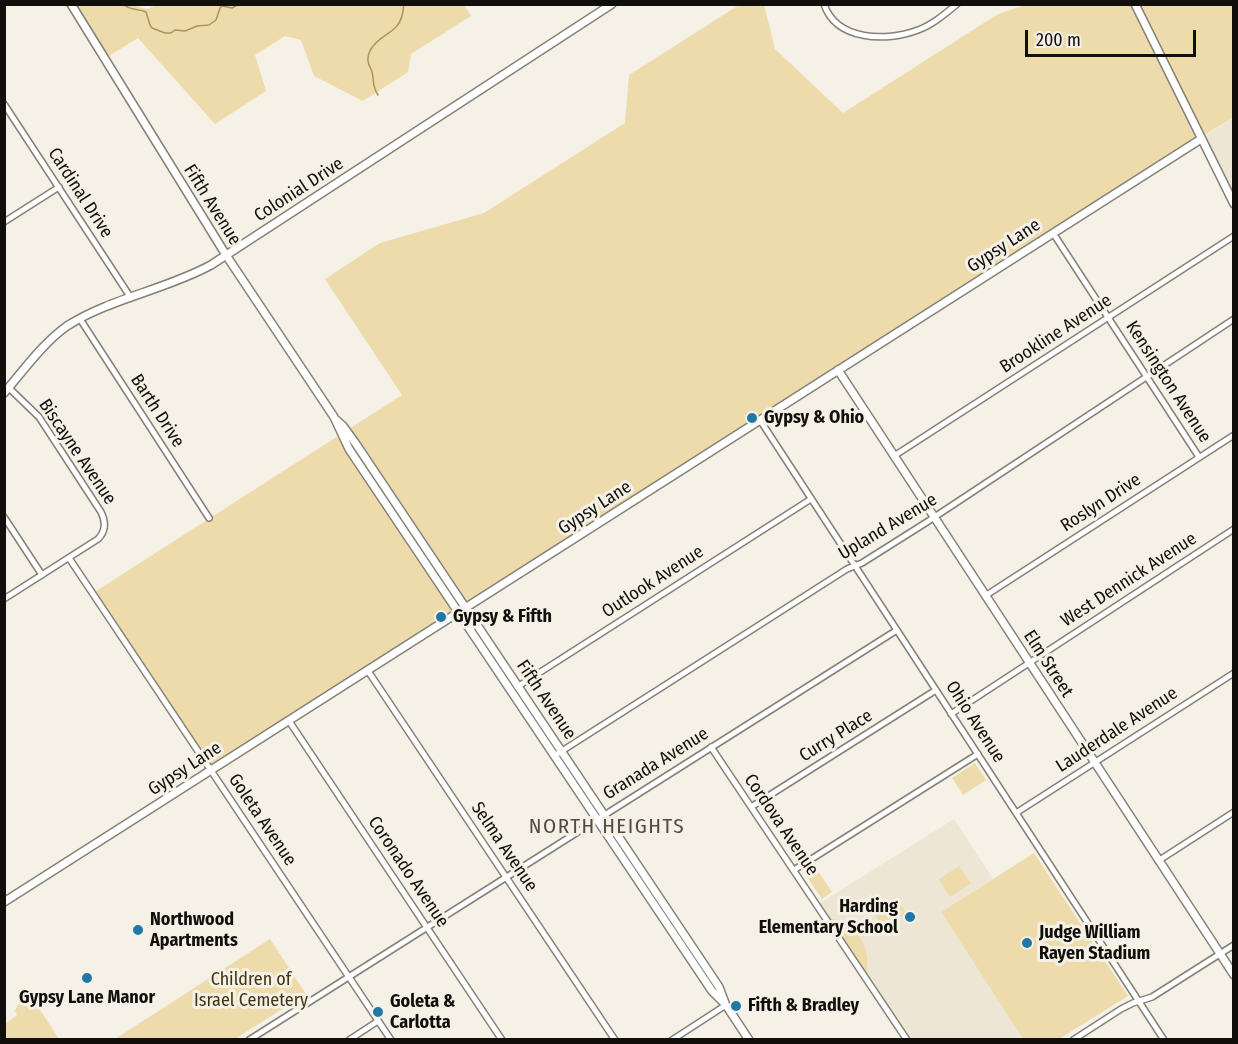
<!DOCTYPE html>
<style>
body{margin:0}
#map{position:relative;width:1238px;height:1044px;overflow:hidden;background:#f5f1e7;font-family:"Fira Sans Condensed",sans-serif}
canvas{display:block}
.frame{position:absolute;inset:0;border:6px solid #100f0b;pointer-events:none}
.scale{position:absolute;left:1025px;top:30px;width:171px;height:27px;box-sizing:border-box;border:3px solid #100f0b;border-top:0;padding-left:8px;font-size:18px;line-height:21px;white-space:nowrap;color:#100f0b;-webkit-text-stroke:4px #f5f1e7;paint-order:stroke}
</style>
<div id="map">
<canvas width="1238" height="1044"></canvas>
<div class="frame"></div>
<div class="scale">200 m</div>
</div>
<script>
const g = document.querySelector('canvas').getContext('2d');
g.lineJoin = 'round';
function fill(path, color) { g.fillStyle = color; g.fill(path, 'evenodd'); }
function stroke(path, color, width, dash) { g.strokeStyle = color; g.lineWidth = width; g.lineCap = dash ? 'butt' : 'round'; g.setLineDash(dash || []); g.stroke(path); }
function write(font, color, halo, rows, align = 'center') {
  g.font = font + ' "Fira Sans Condensed",sans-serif'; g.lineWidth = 6; g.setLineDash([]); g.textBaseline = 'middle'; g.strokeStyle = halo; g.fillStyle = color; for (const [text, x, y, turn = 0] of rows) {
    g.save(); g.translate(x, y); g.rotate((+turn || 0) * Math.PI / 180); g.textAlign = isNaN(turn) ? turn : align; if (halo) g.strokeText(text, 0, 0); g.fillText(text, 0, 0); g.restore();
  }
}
fill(new Path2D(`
 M1233 117V204L1201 139Z
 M954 819 993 879 941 912 1023 1039H907L817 905Z`), '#ede6d5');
fill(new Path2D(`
 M128 4 147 9 160 4H463L471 16 411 54 408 72 363 101 314 76 301 40 285 36 255 55 266 91 215 124 138 38 104 59 71 5Z
 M1059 4 1233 5V117L466 608 719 987 726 1005 712 991 458 614 211 771 93 593 402 395 325 279 380 243 484 213 625 123 629 75 739 5H764L775 49 843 113 998 14 1022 6Z
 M975 763 986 780 963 795 952 778Z
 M1034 853 1128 996 1059 1039H1023L941 912Z
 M814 865 832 892 822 899 803 871Z
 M959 866 971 883 950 897 939 879Z
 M895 897 906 913 883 928 873 912Z
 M823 915C857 925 872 942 866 978Z
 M270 939 306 994 235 1039H115Z
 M27 995 31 996 59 1039H5V1024L17 1015 15 1011 21 998Z`), '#eedbac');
stroke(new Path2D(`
 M123 4C130 11 138 8 146 12L150 25 152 28 165 33H171L175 30 185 31 197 26 209 25 216 20 220 8 222 6 232 8 239 4
 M378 95C371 84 375 82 372 72 371 67 367 64 368 58 369 43 387 36 396 27 402 21 403 12 404 4`), '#ab955e', 1.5);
const minor = new Path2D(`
 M824 4C836 41 887 42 918 30 932 25 945 14 957 4
 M4 104 131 298
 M4 222 59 187
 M1053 233 1199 457
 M80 319 209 518
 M760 420 1164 1040
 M894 456 1234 236
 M4 517 42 575
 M69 558 391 1040
 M985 596 1234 435
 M4 599 98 539C106 531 106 522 101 512L39 417 9 388
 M368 671 615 1040
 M517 687 811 499
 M951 714 1234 529
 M289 721 502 1040
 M711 747 907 1040
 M554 756 847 569 862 563 927 522 1234 319
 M751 807 936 690
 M1016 813 1234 673
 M1158 861 1234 812
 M794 870 978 754
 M249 1040 897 630
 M349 1040 378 1021
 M672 1040 726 1005
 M1073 1040 1121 1009 1133 1003 1152 997 1234 945`);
const tertiary = new Path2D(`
 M71 4 226 255 334 417 349 449 712 991 726 1005 749 1040
 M1135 4 1234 204
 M838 370 1234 975
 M4 393C23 371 43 343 67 326 111 298 165 290 211 265L612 4
 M335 419 343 426 356 444 719 987 725 1003
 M4 902 1201 139`);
stroke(minor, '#848178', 8);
stroke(tertiary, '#848178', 10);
stroke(minor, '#fff', 5);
stroke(tertiary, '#fff', 7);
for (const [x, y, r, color] of [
 [752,418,6,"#2178a7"],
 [441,617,6,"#2178a7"],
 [910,917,6,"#2178a7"],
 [138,930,6,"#2178a7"],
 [1027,943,6,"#2178a7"],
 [87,978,6,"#2178a7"],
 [736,1006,6,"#2178a7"],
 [378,1012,6,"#2178a7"]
]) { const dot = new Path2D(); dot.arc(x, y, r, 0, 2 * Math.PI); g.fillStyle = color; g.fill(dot); stroke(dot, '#f5f1e7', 2); }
write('18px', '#100f0b', '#f5f1e7', [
 ["Colonial Drive",299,190,-33],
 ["Cardinal Drive",80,193,57],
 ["Fifth Avenue",212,205,58],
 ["Gypsy Lane",1004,246,-33],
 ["Brookline Avenue",1056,334,-33],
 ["Kensington Avenue",1168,382,57],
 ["Barth Drive",157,411,57],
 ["Biscayne Avenue",77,452,56],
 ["Roslyn Drive",1101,503,-33],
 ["Gypsy Lane",595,508,-33],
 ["Upland Avenue",888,527,-31],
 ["West Dennick Avenue",1129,580,-33],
 ["Outlook Avenue",653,582,-33],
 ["Elm Street",1048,664,57],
 ["Fifth Avenue",546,700,56],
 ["Ohio Avenue",975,722,57],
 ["Lauderdale Avenue",1117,730,-33],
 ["Curry Place",836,736,-32],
 ["Granada Avenue",656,764,-32],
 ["Gypsy Lane",185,769,-33],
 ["Goleta Avenue",262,820,56],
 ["Cordova Avenue",781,825,56],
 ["Selma Avenue",504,847,56],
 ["Coronado Avenue",408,872,56]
]);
write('bold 18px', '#100f0b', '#f5f1e7', [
 ["Gypsy & Ohio",764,418],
 ["Gypsy & Fifth",453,617],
 ["Harding",898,907,"right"],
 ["Elementary School",898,928,"right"],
 ["Northwood",150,920],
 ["Apartments",150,941],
 ["Judge William",1039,933],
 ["Rayen Stadium",1039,954],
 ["Gypsy Lane Manor",87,998,"center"],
 ["Goleta &",390,1002],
 ["Carlotta",390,1023],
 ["Fifth & Bradley",748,1006]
], 'left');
write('18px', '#413412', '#f5f1e7', [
 ["Children of",251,980],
 ["Israel Cemetery",251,1001]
]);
g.letterSpacing = '1.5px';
write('21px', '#504c44', '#f5f1e7', [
 ["NORTH HEIGHTS",607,827]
]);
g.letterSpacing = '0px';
</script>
